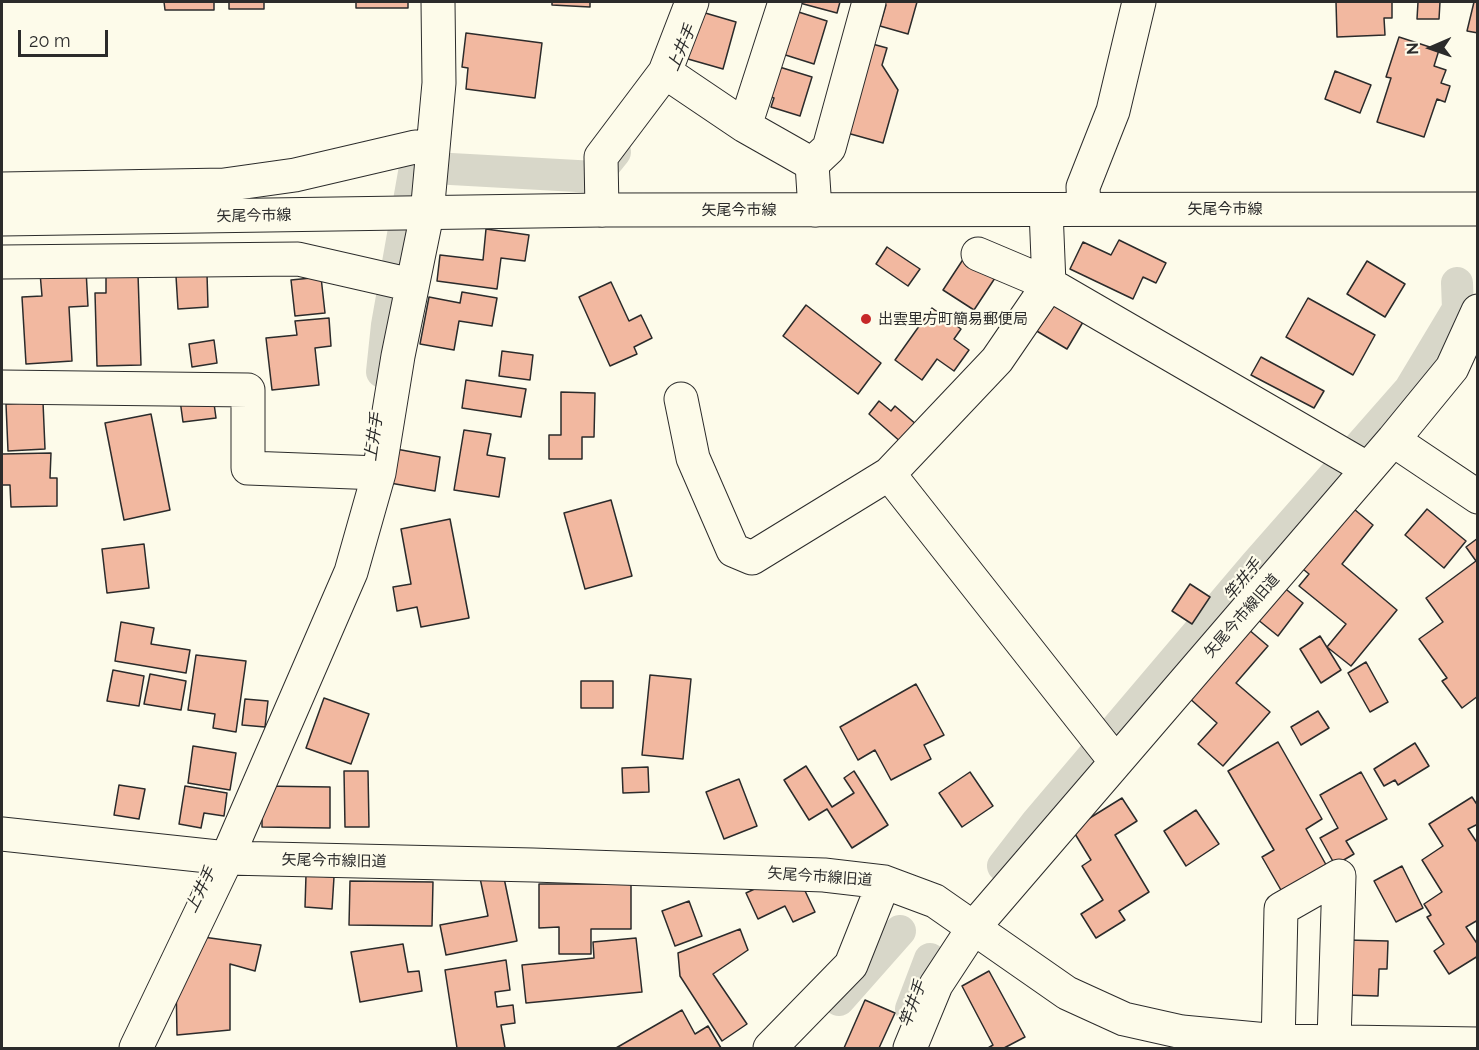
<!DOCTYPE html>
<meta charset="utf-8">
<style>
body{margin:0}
#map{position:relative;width:1479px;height:1050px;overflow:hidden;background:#fdfbea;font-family:Raleway,sans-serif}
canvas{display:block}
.frame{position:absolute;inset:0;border:3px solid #2b2b2b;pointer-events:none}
.north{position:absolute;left:1401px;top:18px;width:60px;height:60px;-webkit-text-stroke:4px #fdfbea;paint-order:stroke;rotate:268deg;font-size:16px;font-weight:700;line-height:24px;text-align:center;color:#2b2b2b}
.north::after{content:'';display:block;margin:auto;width:21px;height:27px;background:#2b2b2b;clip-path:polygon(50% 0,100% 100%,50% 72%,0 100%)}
.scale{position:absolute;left:18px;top:30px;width:90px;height:27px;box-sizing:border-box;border:3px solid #2b2b2b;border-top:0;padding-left:8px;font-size:18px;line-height:21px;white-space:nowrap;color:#2b2b2b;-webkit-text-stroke:4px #fdfbea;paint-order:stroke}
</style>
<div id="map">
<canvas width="1479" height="1050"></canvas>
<div class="frame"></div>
<div class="north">N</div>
<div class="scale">20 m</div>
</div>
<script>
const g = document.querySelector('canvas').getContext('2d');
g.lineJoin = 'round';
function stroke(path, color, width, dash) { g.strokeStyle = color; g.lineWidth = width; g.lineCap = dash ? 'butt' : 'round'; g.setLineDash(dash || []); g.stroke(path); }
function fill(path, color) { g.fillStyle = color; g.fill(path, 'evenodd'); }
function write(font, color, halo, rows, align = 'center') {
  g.font = font + ' Raleway,"Noto Sans JP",sans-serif'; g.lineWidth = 4.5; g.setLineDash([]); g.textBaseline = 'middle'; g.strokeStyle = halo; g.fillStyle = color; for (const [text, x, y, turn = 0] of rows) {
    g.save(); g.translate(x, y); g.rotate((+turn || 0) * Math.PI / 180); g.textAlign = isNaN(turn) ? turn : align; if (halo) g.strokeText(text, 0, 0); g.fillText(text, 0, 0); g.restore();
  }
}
stroke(new Path2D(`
 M382 372 387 325 415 167 595 177 615 152
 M1003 866 1037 822 1256 564 1410 389 1458 309 1457 283
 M839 1000 900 931
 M911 1009 930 959`), '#d8d7c9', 32);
const building = new Path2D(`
 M164 2H214V10H165Z
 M229 2H264V9H229Z
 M356 2H408V8H356Z
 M552 2H590V7L552 5Z
 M796 2H840L837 13Z
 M881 2H917L908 34 880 26 886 5 881 4Z
 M1336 2H1392V18H1384L1385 35 1337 37Z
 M1418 2H1440L1439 19H1417Z
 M1474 2H1478V33L1467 31Z
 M789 9 827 21 814 64 776 52Z
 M695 10 736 22 723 69 681 57Z
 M466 33 542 43 535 98 466 89 468 68 462 67Z
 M1399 37 1439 50 1434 66 1446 70 1441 83 1450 86 1445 102 1437 99 1424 137 1377 122 1391 78 1386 77Z
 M865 42 887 48 882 65 898 90 883 143 840 131Z
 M773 65 812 77 800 116 771 107 774 98 764 95Z
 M1335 71 1371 85 1360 113 1325 99Z
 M486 229 529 235 525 261 501 258 497 289 437 281 440 255 483 260Z
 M1119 240 1166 263 1156 283 1143 277 1133 299 1070 269 1083 242 1111 255Z
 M887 247 920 269 908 286 876 264Z
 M964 258 995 278 974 310 943 290Z
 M1367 261 1405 284 1385 317 1347 294Z
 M86 270 88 306 69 307 72 361 26 364 22 297 42 296 40 273Z
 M138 274 141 365 97 366 95 293H106V275Z
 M207 274 208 307 178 309 176 276Z
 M321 277 325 313 295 316 291 280Z
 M611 282 629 321 641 315 652 338 634 347 637 354 610 366 579 297Z
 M462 292 497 298 492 326 459 321 454 350 420 344 429 297 460 303Z
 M1054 298 1086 317 1067 349 1035 330Z
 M1308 298 1375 335 1353 375 1286 337Z
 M806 305 881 363 858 394 783 336Z
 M932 308 961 329 954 339 969 350 954 371 937 359 922 380 895 360Z
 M329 318 331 346 315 348 319 385 272 390 266 338 297 335 295 321Z
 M214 340 217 363 192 367 189 344Z
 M502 351 533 355 530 380 499 376Z
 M1261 357 1324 391 1314 408 1251 375Z
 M466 380 526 389 521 417 462 408Z
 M561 392 595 393 594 437H582V459H549V435H561Z
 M213 396 216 418 183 422 180 400Z
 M879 401 891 411 895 406 917 425 902 443 869 414Z
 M43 402 45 449 8 451 6 404Z
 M151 414 170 510 124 520 105 423Z
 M464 430 491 434 487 455 505 458 499 497 454 490Z
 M396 449 440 457 435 491 390 483Z
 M51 453 50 478H57V506L11 507 10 485H2V454Z
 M611 500 632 576 585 589 564 513Z
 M1348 504 1373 525 1342 564 1397 610 1351 666 1327 647 1346 624 1299 586 1309 574 1298 565Z
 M1427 509 1466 541 1444 568 1405 535Z
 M450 519 469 618 421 627 417 607 397 611 393 587 411 584 401 529Z
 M1478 538V696L1462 708 1442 681 1447 678 1419 639 1443 622 1426 598 1476 561 1466 547Z
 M144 544 149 588 107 593 102 549Z
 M1190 584 1210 597 1192 624 1172 611Z
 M1282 586 1303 603 1278 636 1257 619Z
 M121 622 154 628 151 644 190 650 186 673 115 661Z
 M1248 629 1268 646 1236 683 1270 712 1223 766 1198 744 1217 723 1188 697Z
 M1320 636 1341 670 1321 683 1300 649Z
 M196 655 246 661 236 732 213 728 215 714 188 710Z
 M1366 662 1388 702 1370 712 1348 673Z
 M113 670 144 676 139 706 107 701Z
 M150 674 186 681 181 710 144 704Z
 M650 675 691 679 683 759 642 755Z
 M581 681H613V708H581Z
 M916 684 944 735 924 745 931 759 891 780 875 750 858 760 840 727Z
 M324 698 369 714 351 764 306 748Z
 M245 699 268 701 265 727 242 725Z
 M1318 711 1329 728 1301 745 1291 727Z
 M1278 742 1322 819 1306 829 1329 870 1285 897 1262 857 1274 850 1228 771Z
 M1415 743 1429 766 1398 785 1395 780 1384 786 1374 769Z
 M193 746 236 753 230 790 188 783Z
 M806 766 832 807 854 793 844 778 854 771 888 825 852 848 827 809 809 820 784 780Z
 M648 767 649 792 623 793 622 768Z
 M344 771H368L369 827H345Z
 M970 772 993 806 962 827 939 793Z
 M1361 772 1387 819 1346 841 1354 854 1335 865 1320 838 1338 828 1320 795Z
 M739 779 757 826 724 839 706 792Z
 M119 785 145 789 139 819 114 815Z
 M185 786 227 793 224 816 204 813 201 828 179 824Z
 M262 786 330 787V828L262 827Z
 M1472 797 1478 806V824L1468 829 1478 844V920L1466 927 1478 945V956L1449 974 1434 951 1444 944 1427 917 1431 915 1424 904 1442 892 1422 860 1443 846 1429 824Z
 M1122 798 1137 821 1115 835 1149 892 1119 911 1125 920 1096 938 1081 914 1103 900 1082 866 1091 860 1072 829Z
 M1196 810 1219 844 1186 866 1164 831Z
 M1402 866 1423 908 1396 922 1374 881Z
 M503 873 517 941 446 955 440 925 488 916 480 878Z
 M306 875 334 877 332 909 305 907Z
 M798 876 815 912 793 922 785 906 758 919 746 893 776 879Z
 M350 881 433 882 432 926 349 925Z
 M539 884H631V929H591V954H559V927L539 928Z
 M689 901 702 936 675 946 662 911Z
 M740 929 748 950 713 974 747 1024 722 1041 680 976 678 953Z
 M203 937 261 945 255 971 230 964V1030L177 1035 176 979Z
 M636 938 642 992 526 1003 522 965 594 958 593 942Z
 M1347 940 1388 941 1387 969H1379L1378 996 1345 995Z
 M403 944 408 972 419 971 422 991 360 1002 351 952Z
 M506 960 510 990 495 992 497 1007 513 1005 515 1023 501 1025 505 1048H457L445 970Z
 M989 971 1025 1037 1004 1048H988L993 1045 962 986Z
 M865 1000 895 1013 879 1048H844Z
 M682 1010 695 1034 708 1026 721 1048H616Z`);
fill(building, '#f2b8a0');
stroke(building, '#2b2b2b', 1.5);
const minor = new Path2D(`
 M665 72 745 126 812 164 815 210
 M745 126 785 2
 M812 164 829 148 869 2
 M2 189 224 185 295 175 415 147 433 148
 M1084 209 1083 187 1113 111 1139 2
 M602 210 601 157 665 72 692 2
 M978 254 1049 284 1368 469
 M2 262 298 259 412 285
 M2 387 248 390V468L379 473
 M681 399 693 458 733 550 752 558 889 474 997 360 1049 284 1046 210
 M1393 440 1478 497
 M889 474 1116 762
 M2 834 227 858 533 865 824 875 884 882 935 901 1067 993 1124 1019 1182 1032 1278 1041 1478 1044
 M136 1048 227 858 351 572 379 473 398 356 427 214 439 83 438 2
 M770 1048 851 965 884 882
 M910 1048 936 985 974 927 1393 440 1452 368 1478 311
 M1278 1048 1281 909 1339 876 1334 1041`);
const major = new Path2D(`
 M2 219 602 210 1478 209`);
stroke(minor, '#2b2b2b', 35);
stroke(major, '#2b2b2b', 35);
stroke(minor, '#fdfbea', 33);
stroke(major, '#fdfbea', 33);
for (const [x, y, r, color] of [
 [866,319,6,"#c62828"]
]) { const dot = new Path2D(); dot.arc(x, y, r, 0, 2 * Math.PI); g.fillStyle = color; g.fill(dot); stroke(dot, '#fdfbea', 2); }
write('15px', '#2b2b2b', '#fdfbea', [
 ["矢尾今市線",1225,209],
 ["矢尾今市線",739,210],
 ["矢尾今市線",254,216,-1],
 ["矢尾今市線旧道",1242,616,-49],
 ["矢尾今市線旧道",334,861,1],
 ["矢尾今市線旧道",820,877,4]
]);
write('15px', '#2b2b2b', '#fdfbea', [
 ["出雲里方町簡易郵便局",878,319]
], 'left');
write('italic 16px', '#2b2b2b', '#fdfbea', [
 ["上井手",682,48,-67],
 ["上井手",374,437,-82],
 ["竿井手",1243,580,-50],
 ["上井手",201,890,-64],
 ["竿井手",913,1004,-70]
]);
</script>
